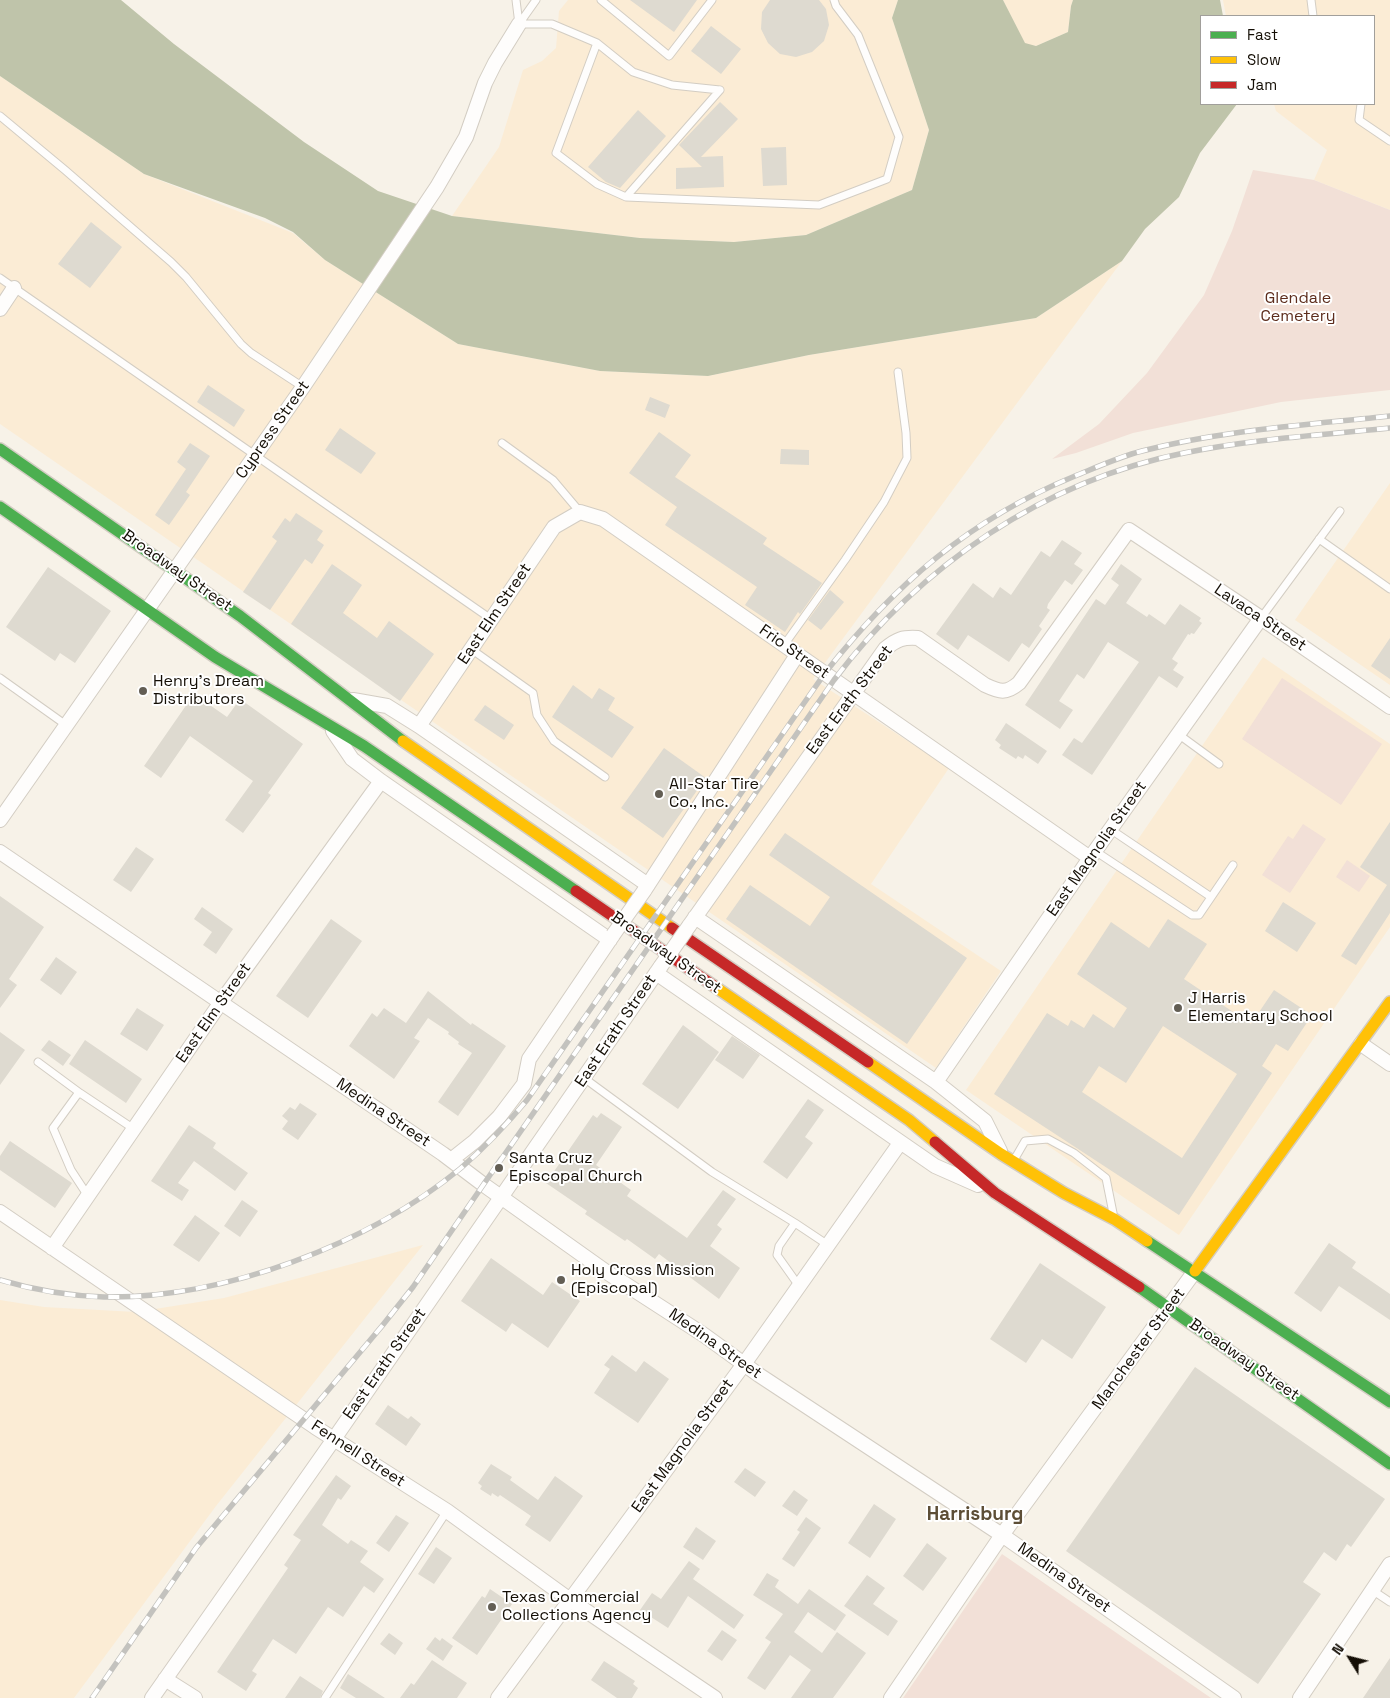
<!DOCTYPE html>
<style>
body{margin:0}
#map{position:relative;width:1390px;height:1698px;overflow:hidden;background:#f7f2e8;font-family:"Space Grotesk",sans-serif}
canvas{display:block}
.legend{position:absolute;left:1200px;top:15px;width:175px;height:90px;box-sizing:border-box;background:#fff;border:1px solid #a19f9b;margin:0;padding:6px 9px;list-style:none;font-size:15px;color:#140e05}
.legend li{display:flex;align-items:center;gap:10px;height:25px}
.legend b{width:25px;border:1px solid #a19f9b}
.north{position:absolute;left:1325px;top:1633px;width:50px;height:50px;-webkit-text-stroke:4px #fff;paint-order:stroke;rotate:306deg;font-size:14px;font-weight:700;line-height:20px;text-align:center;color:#140e05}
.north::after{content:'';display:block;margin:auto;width:18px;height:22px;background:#140e05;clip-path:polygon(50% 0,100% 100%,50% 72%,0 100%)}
</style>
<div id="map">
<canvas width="1390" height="1698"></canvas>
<ul class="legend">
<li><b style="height:6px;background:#4caf50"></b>Fast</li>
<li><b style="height:6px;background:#ffc107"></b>Slow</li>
<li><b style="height:6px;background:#c62828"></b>Jam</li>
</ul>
<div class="north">N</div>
</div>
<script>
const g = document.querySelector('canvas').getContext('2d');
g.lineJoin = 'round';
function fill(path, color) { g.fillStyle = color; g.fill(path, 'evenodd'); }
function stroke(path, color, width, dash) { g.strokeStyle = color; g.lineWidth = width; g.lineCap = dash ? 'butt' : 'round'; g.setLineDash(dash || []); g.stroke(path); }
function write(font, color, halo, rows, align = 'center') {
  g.font = font + ' "Space Grotesk",sans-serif'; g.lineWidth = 4; g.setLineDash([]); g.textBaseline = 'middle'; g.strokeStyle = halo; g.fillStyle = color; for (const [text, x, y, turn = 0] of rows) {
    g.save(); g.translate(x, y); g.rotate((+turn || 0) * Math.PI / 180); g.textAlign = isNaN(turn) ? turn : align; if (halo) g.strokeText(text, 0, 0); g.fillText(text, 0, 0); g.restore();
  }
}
fill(new Path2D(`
 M568 0H898L892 18 929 130 912 190 806 235 734 242 640 238 452 216 499 147 523 70 542 61 556 48 559 11Z
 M1003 0H1073L1071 6 1068 32 1036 46 1025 44Z
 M1223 0H1390V210L1314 180 1327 150 1276 111 1274 104H1374V16H1226Z
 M0 76 144 174 293 233 325 260 458 344 600 371 708 376 809 355 1036 318 1122 261 813 679 949 768 871 884 1001 971 936 1068 0 424Z
 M1390 483V685L1295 620Z
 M1263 657 1390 744V927L1179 1235 966 1090Z
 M423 1245 216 1506 74 1698H0V1300L44 1307 136 1312 224 1298Z`), '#fbecd5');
fill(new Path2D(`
 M1253 170 1314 180 1390 210V390L1281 402 1133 433 1076 453 1052 459 1099 424 1147 373 1204 295 1232 231Z
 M1282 678 1382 744 1341 805 1242 739Z
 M1303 824 1326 839 1290 893 1262 875 1288 836 1293 839Z
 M1347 860 1370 876 1359 892 1336 877Z
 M1002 1554 1211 1698H903Z`), '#f2e0d7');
fill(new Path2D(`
 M0 0H121L174 44 304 142 378 191 452 216 640 238 734 242 806 235 912 190 929 130 892 18 898 0H1003L1025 43 1036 46 1068 32 1071 6 1073 0H1220L1223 16H1201V104H1237L1200 153 1179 197 1145 229 1122 261 1036 318 809 355 708 376 600 371 458 344 325 260 293 232 265 218 144 174 0 76Z`), '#bfc4aa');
fill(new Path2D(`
 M630 0H697L674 32Z
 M770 0H819L826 9 829 25 824 41 812 52 796 57 780 54 768 43 761 29 762 12Z
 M711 26 741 49 721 74 691 51Z
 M720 102 738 119 701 157 723 156 724 187 676 189V168L702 167 679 145Z
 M638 110 666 136 620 188 606 182 588 167Z
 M786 147 787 185 763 186 761 148Z
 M91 222 122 247 90 288 58 264Z
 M208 385 245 410 234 427 197 402Z
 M650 397 670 405 665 418 645 410Z
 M340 428 376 453 361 474 325 450Z
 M659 432 691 455 675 477 767 538 763 544 822 583 800 614 798 612 785 632 745 605 757 587 665 525 677 507 629 473Z
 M190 443 210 456 186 492 190 495 169 525 155 515 186 469 177 462Z
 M781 449 809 450V465L780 464Z
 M296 513 323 531 317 540 324 545 312 564 305 559 270 610 243 592 277 541 272 537 285 518 290 522Z
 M1062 540 1082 553 1074 564 1083 570 1072 585 1065 580 1048 604 1047 608 1050 610 1039 626 1042 629 1029 648 1022 643 1009 662 968 635 958 650 936 634 973 583 993 598 1000 587 1011 595 1041 551 1050 557Z
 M332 564 362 585 343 613 377 638 389 621 434 654 400 701 291 624Z
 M1121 564 1142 579 1126 603 1147 617 1149 614 1165 625 1180 604 1201 618 1199 621 1202 623 1194 634 1191 633 1190 635 1188 634 1172 659 1178 663 1173 670 1184 677 1177 688 1159 676 1092 775 1062 755 1074 738 1082 743 1139 662 1108 642 1084 679 1077 674 1059 701 1073 710 1060 729 1025 705 1096 599 1105 605 1119 585 1111 579Z
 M48 567 111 611 75 663 60 653 55 661 6 627Z
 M830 590 844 602 821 630 808 620Z
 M1390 638V679L1371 666Z
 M573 685 592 699 599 688 615 698 608 710 634 727 612 758 552 717Z
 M194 694 227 717 240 699 303 744 268 793 271 795 243 833 225 820 253 781 190 736 161 778 144 766Z
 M485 705 514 725 504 740 474 720Z
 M1006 723 1047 751 1038 764 1025 755 1023 759 1018 756 1016 759 999 748 1001 745 995 740Z
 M664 748 706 778 663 838 621 808Z
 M1390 822V913L1356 965 1341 956 1387 885 1360 867Z
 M785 833 967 958 907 1044 726 919 750 885 810 926 830 897 769 855Z
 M136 847 154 859 131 892 113 880Z
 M0 896 44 927 9 979 17 985 0 1008Z
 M1283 902 1316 923 1297 952 1265 931Z
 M202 907 233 929 216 954 203 945 212 932 194 919Z
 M331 919 362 941 308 1018 276 996Z
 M1168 919 1207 944 1184 979 1251 1024 1274 990 1312 1015 1288 1051 1276 1044 1262 1066 1272 1073 1179 1215 994 1094 1047 1013 1068 1026 1071 1020 1084 1028 1093 1014 1114 1028 1127 1008 1077 974 1111 922 1149 948ZM1163 1026 1237 1074 1182 1158 1082 1092 1099 1066 1126 1083Z
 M56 957 77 972 61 995 40 980Z
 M428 991 471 1025 472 1023 506 1046 458 1116 438 1102 472 1053 458 1044 459 1042 448 1034 449 1032 428 1018 414 1038 420 1041 394 1079 349 1046 372 1013 377 1017 384 1008 406 1023Z
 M137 1008 164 1025 147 1051 120 1034Z
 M683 1025 719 1052 678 1109 642 1084Z
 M0 1032 25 1050 0 1085Z
 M732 1036 760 1055 743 1079 715 1060Z
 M49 1040 71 1055 63 1066 41 1050Z
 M85 1040 142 1079 126 1103 69 1064Z
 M808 1099 824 1110 805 1137 813 1143 787 1179 763 1162Z
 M300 1103 317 1114 298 1140 282 1129 288 1121 282 1116 290 1107 295 1110Z
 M601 1113 622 1127 596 1165 631 1190 627 1196 687 1238 723 1190 736 1199 717 1225 722 1229 710 1246 740 1268 719 1299 659 1254 655 1259 627 1239 625 1241 585 1214 587 1211 546 1183 593 1115 597 1118Z
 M189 1125 216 1143 213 1148 248 1173 235 1191 194 1161 178 1183 189 1190 182 1201 151 1181Z
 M10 1141 72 1183 55 1208 0 1170V1156Z
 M242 1200 258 1211 240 1237 224 1226Z
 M195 1215 220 1233 199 1262 173 1245Z
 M1329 1243 1356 1262 1352 1268 1390 1294V1320L1339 1286 1321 1312 1294 1293Z
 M491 1258 543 1295 552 1282 580 1301 548 1348 512 1323 506 1332 461 1301Z
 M1040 1263 1106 1307 1072 1359 1042 1339 1026 1363 990 1339Z
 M612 1355 636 1372 644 1361 669 1379 638 1423 594 1393 610 1369 604 1365Z
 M1195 1367 1385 1499 1351 1547 1347 1544 1336 1561 1324 1552 1303 1582 1321 1594 1258 1684 1066 1551Z
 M388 1405 408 1419 411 1416 421 1424 406 1446 375 1424Z
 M491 1464 512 1477 510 1480 538 1500 555 1476 583 1496 550 1542 525 1525 531 1516 500 1495 498 1497 492 1493 491 1496 480 1489 482 1486 478 1483Z
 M745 1468 766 1482 755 1497 734 1482Z
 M336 1475 351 1486 341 1500 338 1498 322 1525 348 1544 351 1540 368 1551 360 1562 384 1579 374 1593 364 1586 343 1617 328 1607 296 1654 273 1639 252 1671 257 1674 246 1691 217 1672 288 1568 284 1565 301 1540 293 1535Z
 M794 1490 808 1500 797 1516 782 1506Z
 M874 1504 896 1519 870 1558 848 1543Z
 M396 1515 409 1523 389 1552 376 1543Z
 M806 1517 821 1528 794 1567 782 1559 800 1532 797 1530Z
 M696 1527 716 1541 703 1560 683 1547Z
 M927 1543 947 1558 923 1591 903 1576Z
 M436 1547 452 1558 434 1584 418 1574Z
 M689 1561 700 1569 693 1579 744 1615 734 1629 688 1596 668 1628 640 1610 652 1593 661 1599Z
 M767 1573 779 1580 775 1587 798 1604 809 1589 846 1615 835 1631 808 1612 794 1632 822 1653 837 1632 866 1653 833 1698H791L811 1670 790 1655 765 1690 747 1678 771 1642 765 1638 783 1614 753 1595Z
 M867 1575 885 1588 873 1604 898 1621 888 1636 844 1606Z
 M490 1589 512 1604 477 1655 452 1638 482 1596 485 1598Z
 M722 1630 737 1640 722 1661 707 1651Z
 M389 1633 403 1643 395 1655 380 1644Z
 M435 1637 440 1641 442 1638 453 1646 443 1661 426 1649Z
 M1390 1658V1698H1363Z
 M432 1660 467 1683 457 1698H400L411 1683 414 1685Z
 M604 1661 635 1681 633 1684 638 1688 632 1698H617L591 1680Z
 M348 1674 385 1698H356L340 1688Z
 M300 1676 323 1691 320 1698H285Z`), '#dedad0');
const lane = new Path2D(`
 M516 0 519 24
 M601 0 669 56 712 0
 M1311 0 1313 16
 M519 24H552L597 43 633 72 672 85 720 90
 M519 24 536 0
 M597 43 556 153 597 184 626 197 720 90
 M1361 104 1359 120 1390 141
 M0 116 65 170 171 262 186 277 241 344 251 353 303 387
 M626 197 819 205 887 179 899 137 858 35 836 6 834 0
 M0 278 491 619
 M502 443 553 480 580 512
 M1319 539 1390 589
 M1261 618 1340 511
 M784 645 845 560 884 502 907 458 906 433 898 372
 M471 649 533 693 537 715 554 741 605 777
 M0 678 66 725
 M1178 734 1219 764
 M1110 829 1211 897
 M1095 851 1192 915H1199L1233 865
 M38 1062 80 1093
 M584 1078 712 1172 795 1223 828 1245
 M1014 1160 1025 1141 1048 1139 1074 1153 1106 1178 1113 1213
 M88 1196 71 1170 53 1128 77 1095 80 1093 134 1129
 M795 1223 779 1246 777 1255 799 1286
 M1372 1590 1390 1602
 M325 1698 447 1511`);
const street = new Path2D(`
 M0 309 14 288
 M353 700 387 706 419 726 648 885
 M419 726 554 527 580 512 603 519 1090 858
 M333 731 352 759 381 781 610 940
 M0 820 303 387 437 187 466 137 485 83 495 63 519 24
 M0 852 443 1154 484 1185 605 1271 704 1335 759 1375 1002 1535 1234 1698
 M644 891 797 655
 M695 917 936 1082 985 1121 1000 1151
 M689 926 885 649C897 639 903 637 918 638L985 685C1000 692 1006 694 1019 683L1129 530 1261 618 1390 707
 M656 973 935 1166 978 1185
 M1361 1044 1390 1064
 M936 1082 1090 858 1261 618
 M451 1160 475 1141 499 1117 524 1084 529 1059 613 935
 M0 1212 315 1427 447 1511 570 1600 715 1698
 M52 1248 221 1002 381 781
 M165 1679 195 1698
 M152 1698 334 1439 661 966
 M498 1698 744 1364 900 1143
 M891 1698 1002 1535 1195 1271
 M1300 1698 1390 1564`);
const fast = new Path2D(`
 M0 449 240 616 403 741
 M0 507 215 657 364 746 576 891
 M1147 1241 1390 1402
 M1139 1287 1390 1464`);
const slow = new Path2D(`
 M403 741 672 928
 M714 986 909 1120 935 1142
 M868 1062 1001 1154 1064 1193 1114 1219 1147 1241
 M1195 1271 1390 1002`);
const jam = new Path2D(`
 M576 891 714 986
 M672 928 868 1062
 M935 1142 995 1193 1139 1287`);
stroke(lane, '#d3cdc3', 9);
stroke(street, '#d3cdc3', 16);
stroke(fast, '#d3cdc3', 14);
stroke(slow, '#d3cdc3', 14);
stroke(jam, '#d3cdc3', 14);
stroke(lane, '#fefdfc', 7);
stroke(street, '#fefdfc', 14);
stroke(fast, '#4caf50', 11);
stroke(slow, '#ffc107', 11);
stroke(jam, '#c62828', 11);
const rail = new Path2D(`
 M498 1164 834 680C920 566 1043 481 1184 453 1251 439 1322 435 1390 428
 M0 1280C34 1290 69 1296 104 1297 224 1299 369 1244 461 1168 485 1147 507 1124 527 1100L825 673C894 585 970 519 1075 476 1097 467 1119 457 1142 451 1223 430 1307 425 1390 416
 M92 1698 196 1548 382 1326 413 1287 501 1159`);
stroke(rail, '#c3c2be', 5.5);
stroke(rail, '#fff', 4, [11]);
const streetBridge = new Path2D(`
 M613 935 644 891
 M661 966 689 926`);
stroke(streetBridge, '#d3cdc3', 16, []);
stroke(streetBridge, '#fefdfc', 14);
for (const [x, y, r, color] of [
 [143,691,5,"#635e54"],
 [659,794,5,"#635e54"],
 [1178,1008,5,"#635e54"],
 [499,1168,5,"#635e54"],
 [561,1280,5,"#635e54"],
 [492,1607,5,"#635e54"]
]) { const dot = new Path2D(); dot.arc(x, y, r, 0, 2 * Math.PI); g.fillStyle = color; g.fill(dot); stroke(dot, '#fff', 2); }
write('16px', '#5d2d1d', '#fff', [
 ["Glendale",1298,299],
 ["Cemetery",1298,317]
]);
write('16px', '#140e05', '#fff', [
 ["Cypress Street",273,430,-55],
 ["Broadway Street",177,571,35],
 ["East Elm Street",495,614,-56],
 ["Lavaca Street",1260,618,34],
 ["Frio Street",794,652,35],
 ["East Erath Street",850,700,-53],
 ["East Magnolia Street",1097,849,-55],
 ["Broadway Street",666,953,35],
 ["East Elm Street",214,1013,-55],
 ["East Erath Street",616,1031,-56],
 ["Medina Street",383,1113,34],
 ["Medina Street",715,1344,35],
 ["Manchester Street",1139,1349,-54],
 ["Broadway Street",1244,1360,35],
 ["East Erath Street",385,1364,-55],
 ["East Magnolia Street",683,1446,-54],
 ["Fennell Street",358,1454,33],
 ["Medina Street",1064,1578,35]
]);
write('16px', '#140e05', '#fff', [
 ["Henry's Dream",153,682],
 ["Distributors",153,700],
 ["All-Star Tire",669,785],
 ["Co., Inc.",669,803],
 ["J Harris",1188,999],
 ["Elementary School",1188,1017],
 ["Santa Cruz",509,1159],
 ["Episcopal Church",509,1177],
 ["Holy Cross Mission",571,1271],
 ["(Episcopal)",571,1289],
 ["Texas Commercial",502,1598],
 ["Collections Agency",502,1616]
], 'left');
write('bold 19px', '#5d4e36', '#fff', [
 ["Harrisburg",975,1515]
]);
</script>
